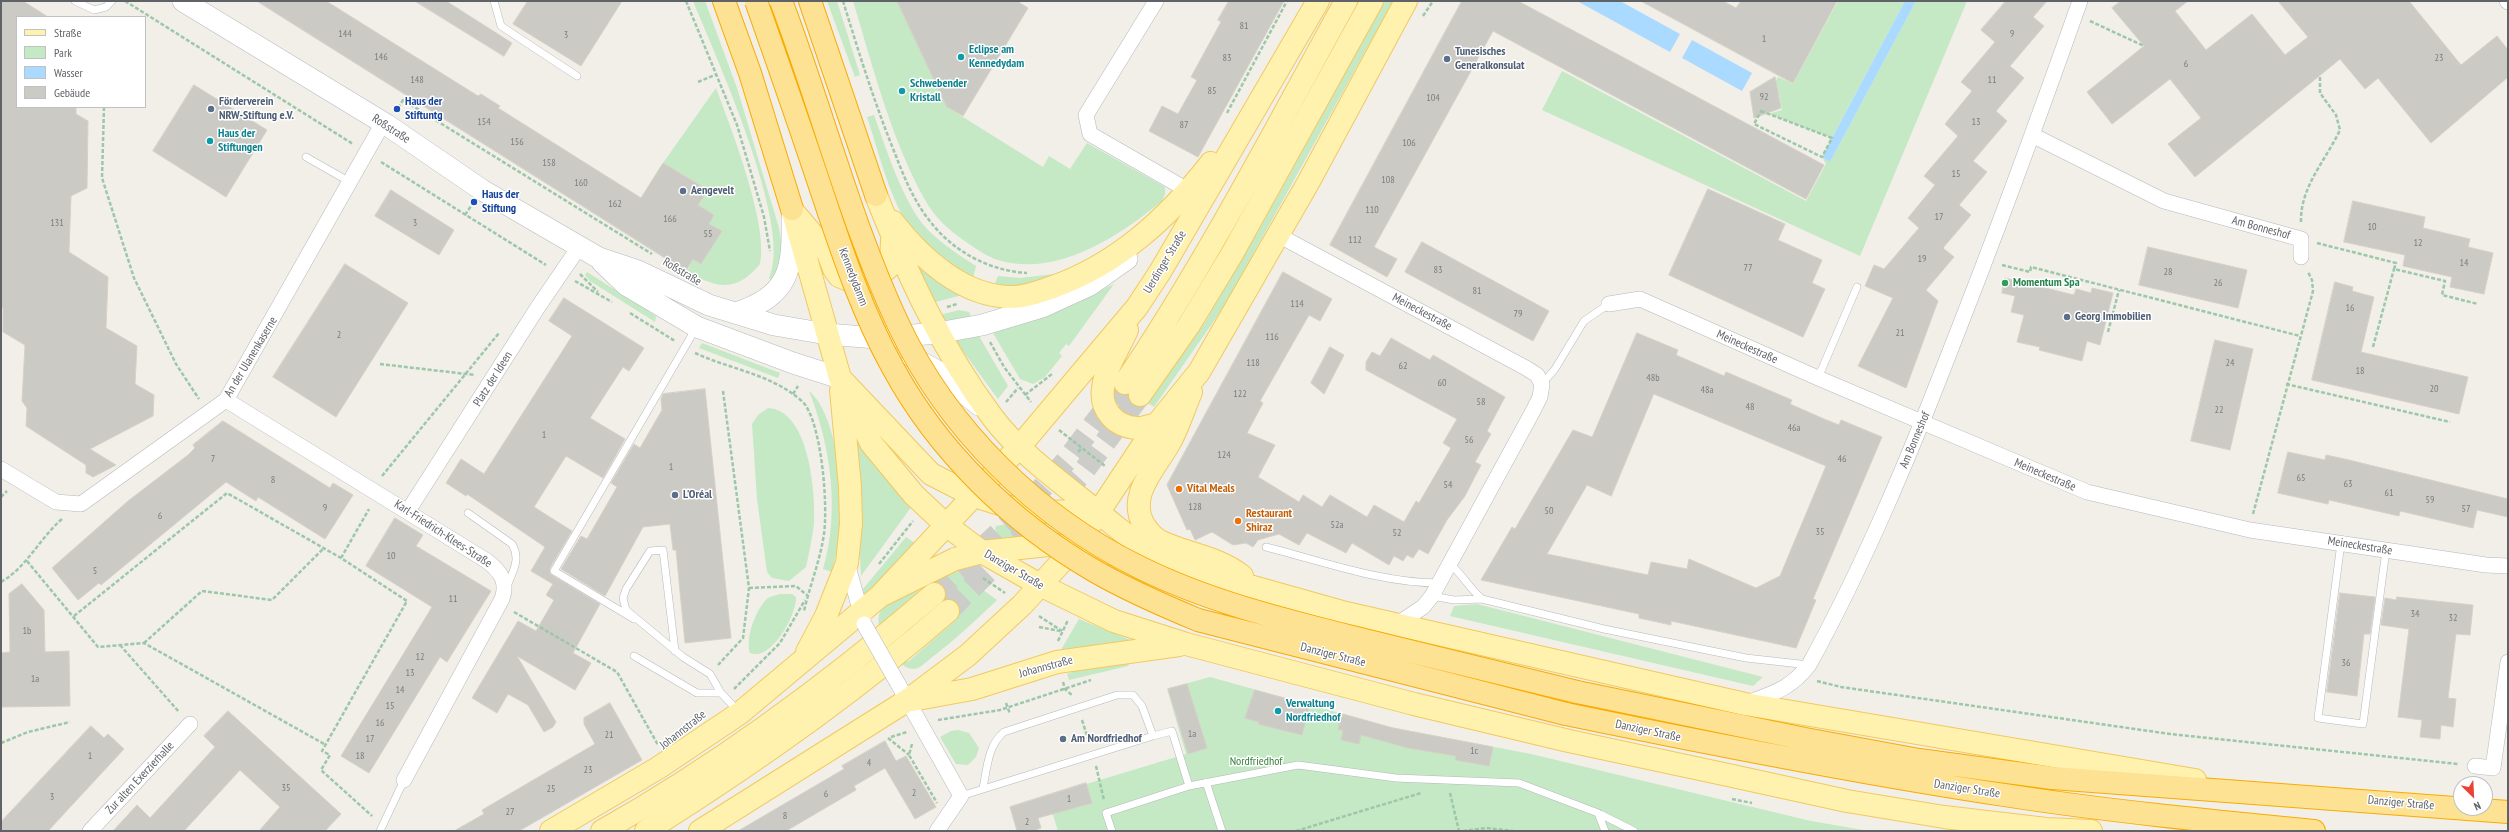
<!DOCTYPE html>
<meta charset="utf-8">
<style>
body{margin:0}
#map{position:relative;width:2509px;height:832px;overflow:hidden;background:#f1efe8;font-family:"PT Sans Narrow",sans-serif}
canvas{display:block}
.frame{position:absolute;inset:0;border:2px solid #5f6368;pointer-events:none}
.legend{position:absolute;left:16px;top:16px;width:130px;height:92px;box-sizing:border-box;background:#fff;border:1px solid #bfc1c3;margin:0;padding:5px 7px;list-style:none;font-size:12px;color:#5f6368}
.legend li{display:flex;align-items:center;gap:8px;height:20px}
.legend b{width:20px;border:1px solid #bfc1c3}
.north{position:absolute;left:2453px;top:776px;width:40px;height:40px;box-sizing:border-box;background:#fff;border:1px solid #bfc1c3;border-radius:50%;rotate:156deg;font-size:11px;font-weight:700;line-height:16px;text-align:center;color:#5f6368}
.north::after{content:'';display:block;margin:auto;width:14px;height:18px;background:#ea4335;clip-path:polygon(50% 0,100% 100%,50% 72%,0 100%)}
</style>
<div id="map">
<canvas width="2509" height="832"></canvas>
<div class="frame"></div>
<ul class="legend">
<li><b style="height:5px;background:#fff2af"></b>Straße</li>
<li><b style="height:11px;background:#c5e8c5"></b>Park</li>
<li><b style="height:11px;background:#aadaff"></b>Wasser</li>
<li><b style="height:11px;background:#cccac5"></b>Gebäude</li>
</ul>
<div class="north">N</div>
</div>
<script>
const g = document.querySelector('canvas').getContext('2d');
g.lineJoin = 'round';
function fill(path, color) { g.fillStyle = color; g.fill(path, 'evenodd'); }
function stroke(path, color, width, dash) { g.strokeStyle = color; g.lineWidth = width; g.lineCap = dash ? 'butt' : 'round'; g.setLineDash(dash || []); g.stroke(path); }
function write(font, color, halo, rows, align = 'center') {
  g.font = font + ' "PT Sans Narrow",sans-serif'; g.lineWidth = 3; g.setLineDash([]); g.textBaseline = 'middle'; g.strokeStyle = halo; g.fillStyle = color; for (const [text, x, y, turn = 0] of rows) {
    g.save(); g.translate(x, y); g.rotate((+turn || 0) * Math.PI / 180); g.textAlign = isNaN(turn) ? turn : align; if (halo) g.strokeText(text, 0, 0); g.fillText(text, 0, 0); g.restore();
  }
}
fill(new Path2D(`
 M693 1H705L737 88 779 228 784 258 773 283 769 278C794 227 715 55 693 1Z
 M827 1H837L860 75 855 77Z
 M853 1H897L947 107 1043 167 1049 156 1070 169 1087 143 1165 187V194L1162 201C1119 236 1057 278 998 260 988 257 978 250 969 244 954 234 938 221 928 205 893 146 873 67 853 1Z
 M1385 1H1393L1225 305 1154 407 1148 403 1204 324 1265 219Z
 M1838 1H1905L1832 138 1761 111 1768 114 1782 110 1779 94 1771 89 1778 77 1793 84Z
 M1916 1H1967L1860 256 1542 110 1562 71 1806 201 1826 164 1822 157 1830 162Z
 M716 88C731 128 769 225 760 264 736 293 717 288 687 272L693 259 701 264 721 231 709 224 714 215 698 205 708 190 663 163Z
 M874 115C886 148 903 203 927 229 942 244 959 255 976 266L973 278C951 265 929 251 913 231 890 203 879 152 867 117Z
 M911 256 962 295 932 303Z
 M587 272 656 316 655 322 590 281 585 275Z
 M1063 273 1039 287 994 286 998 276 1020 278Z
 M1114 284 1069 346 1066 344 1059 353 1062 356 1045 377 1033 384 1020 379 993 333C1035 321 1075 303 1114 284Z
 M959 310 969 312 972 318 945 322 940 315Z
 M979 336 1008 386 998 399 954 339Z
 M702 343 780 373 778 378 699 348Z
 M809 391C835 412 844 486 841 518 840 537 836 555 832 572L823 569C840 511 831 447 809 391Z
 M768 408C809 410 816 493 814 524 812 539 809 553 806 567L789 581 772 578 767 572 757 499 752 424 758 415Z
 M854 436 912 506 861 576Z
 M1007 524 1024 538 1000 540 995 529 996 526Z
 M906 537 918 545 864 596 863 589Z
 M955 570 997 600C977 619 957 638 935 655 929 659 924 665 918 668 898 676 870 625 881 611 891 596 938 577 955 570ZM925 585 957 619 908 662 884 622Z
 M780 594H792L796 597C797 614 771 662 750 653 745 639 756 608 768 598 771 596 777 595 780 594Z
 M1477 604 1763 677 1753 686 1450 616 1454 606Z
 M1079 619 1133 641 1063 650 1062 648Z
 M1124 662 1129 664 1128 666 1069 680 1067 674 1085 668Z
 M1210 677 1390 727 1531 754 1811 821 1869 831H1058L1047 796 1186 754 1167 689Z
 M958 730 969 733 979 748 976 757 968 765 956 764 940 737 951 731Z`), '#c5e8c5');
fill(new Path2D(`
 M1577 1H1620L1680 34 1670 52Z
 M1905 1H1916L1830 162 1822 157Z
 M1692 40 1752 73 1742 91 1682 58Z`), '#aadaff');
const building = new Path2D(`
 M1 1H23L48 17H17V107H76V114L88 121 87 188 71 196 69 252 108 277 106 328 137 346 135 384 154 395 153 416 90 449 116 465 93 477 86 473V465L26 426 27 408 22 401 25 345 3 332V308L1 307Z
 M257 1H326L478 96 481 94 500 106 498 108 641 198 663 163 708 190 698 205 714 215 709 224 722 231 701 264 693 259 686 271Z
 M415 1H446L512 43 504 56Z
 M528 1H622L581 66 513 24Z
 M897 1H1017L1028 8 963 116 947 107Z
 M1229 1H1284L1198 157 1149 131 1162 106 1178 114 1197 80 1191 77 1221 22 1218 20Z
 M1462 1H1518L1824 165 1806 199 1493 31 1374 247 1397 259 1387 277 1330 245Z
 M1641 1H1723L1736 8 1741 1H1837L1793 83Z
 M2006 1H2047L2033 17 2044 26 2010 66 2024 78 1996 111 2007 121 1973 161 1987 172 1959 205 1971 215 1943 248 1954 257 1926 290 1938 301 1906 388 1858 366 1893 298 1865 286 1874 265 1884 269 1919 228 1908 218 1935 185 1924 176 1958 136 1945 124 1972 91 1961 82 1995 42 1981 30Z
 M2121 1H2188L2175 11 2206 50 2252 14 2285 55 2308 37 2278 1H2409L2461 65 2497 36 2508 50V77L2431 143 2378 78 2365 89 2340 59 2195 177 2168 144 2201 118 2170 79 2112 124 2087 92 2144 46 2112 8Z
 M1775 77 1781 108 1754 118 1750 92Z
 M194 85 267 130 226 197 153 151Z
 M1708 189 1785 224 1778 240 1822 260 1812 283 1825 289 1803 337 1669 275Z
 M391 190 454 230 439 255 375 216Z
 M2353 201 2425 217 2423 228 2470 239 2468 247 2493 253 2484 294 2450 287 2452 277 2403 266 2405 255 2344 242Z
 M1422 242 1549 311 1533 341 1405 272Z
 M2148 247 2247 270 2238 308 2139 285Z
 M345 264 408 303 336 417 273 377Z
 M1283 272 1332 299 1320 321 1309 315 1260 401 1263 403 1247 433 1275 445 1258 477 1299 502 1303 495 1322 507 1330 495 1367 517 1374 505 1404 522 1416 501 1419 503 1451 448 1443 443 1457 419 1366 370V362L1372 352 1380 356 1391 338 1430 360 1433 355 1505 397 1487 431 1491 434 1475 462 1481 465 1465 496 1447 520 1428 554 1419 549 1413 558 1407 555 1403 561 1394 556 1389 565 1352 543 1346 553 1307 533 1299 545 1279 534 1258 540 1253 547 1246 543 1233 545 1212 532 1195 540 1190 529 1187 530 1167 485Z
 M2005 278 2074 295 2076 289 2091 293 2092 288 2113 293 2100 345 2087 341 2082 361 2039 350 2040 347 2017 342 2024 315 2011 312 2015 296 2002 293Z
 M2335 282 2353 287 2352 291 2374 297 2361 352 2468 377 2459 414 2312 380Z
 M564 298 644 348 629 371 623 367 590 418 625 439 603 478 566 456 534 507 572 531 550 568V574L600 604 573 653 591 663 575 690 517 656 556 722 553 727 544 732 528 705 508 694 497 713 472 698 518 621 536 631 554 600 546 595 553 584 531 571 545 547 467 494 466 496 446 483 461 459 484 474 572 336 549 321Z
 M1637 333 1678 350 1676 355 1724 376 1726 372 1792 400 1790 404 1824 419 1839 425 1841 420 1882 437 1813 599 1816 600 1796 648 1671 621V625L1639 618V614L1481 580 1512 527 1515 529 1573 430 1592 437ZM1654 394 1826 466 1780 576 1756 588 1689 559 1687 569 1651 562 1648 575 1547 554 1587 485 1611 496Z
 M2215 340 2253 349 2230 450 2191 441Z
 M1330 347 1344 355 1324 394 1311 383Z
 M705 389 731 638 685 643 676 550H673L670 524 643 527 605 596 561 569 581 536 587 539 617 487 611 483 634 444 640 448 662 410 661 399 663 394Z
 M223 421 330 488 333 483 353 495 325 539 258 497 256 501 226 482 101 585 99 583 78 600 52 568 128 501 188 455 195 448 193 445Z
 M2288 452 2325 460 2326 455 2349 460 2508 499V517L2477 510 2473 528 2400 511 2399 516 2329 500 2328 504 2278 493Z
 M395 518 423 535 416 546 491 591 447 662 440 657 369 773 341 756 432 607 366 566Z
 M22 584 44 610 45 652 69 651 70 706 1 707V653L10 652 9 594Z
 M2340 593 2375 597 2370 634H2364L2357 696 2327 692Z
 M2397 597 2473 605 2470 635 2456 634 2448 698 2456 699 2453 727 2441 725 2440 739 2420 737 2422 720 2398 717 2409 629 2381 625 2385 598 2396 600Z
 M1187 684 1207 748 1188 754 1168 689Z
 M1255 690 1310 705 1302 735 1258 724 1259 722 1245 718Z
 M610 703 642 760 519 831H454L484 814 482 810 595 744 584 724V718Z
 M228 711 341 814 325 831H259L280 807 240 770 184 831H113L137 805 150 818 215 747 204 736Z
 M1343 714 1393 728 1493 747 1489 766 1455 760 1456 756 1408 748 1361 735 1359 744 1341 740 1343 731 1338 729Z
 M91 726 104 738 108 734 124 749 48 831H1V822Z
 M885 741 896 761 906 756 936 807 915 819 885 768 854 786 856 790 786 831H738L844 769 842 766Z
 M1086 783 1092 803 1038 818 1041 828 1032 831H1017L1010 807Z`);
fill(building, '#cccac5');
stroke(building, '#d6d1c6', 1);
stroke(new Path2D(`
 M934 594 1020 513 1067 460 1125 383
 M948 611 1034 526 1083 472 1140 395`), '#ccccc8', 22, [22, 11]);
const lane = new Path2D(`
 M75 1 94 10 106 7 112 1
 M494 1 501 26 577 76
 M306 157 350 182
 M1818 378 1857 287
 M1542 384 1555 369 1584 321 1609 304
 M468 513 512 544C521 559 513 571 507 586
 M2341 543 2318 718 2363 724 2386 550
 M1266 547C1322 561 1381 583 1440 583
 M1450 564C1463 575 1469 588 1482 599L1604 629 1746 658 1809 665
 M1432 596 1454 600 1482 599
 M634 619 554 571 696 328
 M675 651 663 550 650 551 626 589 623 598 626 610 683 657 710 674 721 693 738 711
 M634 656 697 693H721
 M1153 736 1172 731 1189 786
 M1206 782 1222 831
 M961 796 1153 736 1142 706 1133 695H1117L1004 732C988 745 987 768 983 788
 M1598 813 1605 831
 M380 831 404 780
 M1112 831 1106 813 1189 786 1298 765 1396 778 1519 783 1598 813 1634 831`);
const street = new Path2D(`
 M1156 1 1086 115 1090 134 1189 191
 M2507 1 2508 2
 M2032 135 2164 201 2301 239V257
 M1278 235 1526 368 1537 375 1542 384 1540 397 1533 411 1432 596 1423 607 1396 625
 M1609 304 1640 299 1818 378 2087 492 2250 530 2486 565 2508 566
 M226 400 487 561C501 572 508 582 502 599L404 780
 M1 469 56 502 81 504 226 400 383 123
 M408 511 538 307 579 247
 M847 563 863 620
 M897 682 961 796 937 831
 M1747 703C1774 693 1790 689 1809 665 1865 563 1910 455 1952 346 1997 232 2039 117 2080 1
 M2475 766 2493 768 2508 662
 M90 831 190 724`);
const secondary = new Path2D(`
 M183 1 387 125 482 190 599 258 638 271 709 305 774 325 827 334 876 338 938 333 982 325 1042 307 1090 285 1127 259
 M602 262 626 285 697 327 793 363 840 378
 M736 313C789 296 793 270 792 219
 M912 357 937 371 979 405`);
const primary = new Path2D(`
 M876 195C907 274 942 350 993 418 1024 459 1076 493 1115 526L1128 536 1182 560
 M792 209 840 378 931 474 974 496 1026 512 1097 511
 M797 216 828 253 834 269 839 276 851 281H873L891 265 892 240
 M893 222C921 258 963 297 1012 297 1026 297 1038 292 1050 288 1117 265 1168 218 1211 163
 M1127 330C1119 348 1105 369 1103 388 1100 409 1114 426 1136 428 1142 429 1151 425 1157 424
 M840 378 871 443 914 495 946 525 982 552 1040 585 1114 621 1186 644 1414 704 1569 741 1728 775 1847 801 1944 817 2046 829 2091 831
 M1125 383C1207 261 1275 130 1346 1
 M1191 392C1184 408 1179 425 1171 440 1158 466 1126 494 1144 525 1149 533 1156 540 1164 543 1191 555 1220 558 1242 576
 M1140 395 1189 325 1232 254 1372 1
 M880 596 955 559 982 552 1048 545 1076 546 1225 579 1346 613 1745 704 2195 780
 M807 652 826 616 847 563 851 524 850 487 841 390
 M912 700 972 689 1057 662 1179 645
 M551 831 658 768 740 713 880 596 1020 446 1137 307 1160 272 1318 1
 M602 831C721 764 830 683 934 594
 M646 831C753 764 853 694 948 611
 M700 831 908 700 968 655 1022 605 1076 546 1157 424 1199 372 1308 183 1406 1`);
const highway = new Path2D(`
 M724 1 750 73 792 209
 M810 1 876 195
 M1577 692 1805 739 1919 760 2052 778 2508 812
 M1566 714C1711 744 1857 773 2004 795 2107 811 2211 821 2314 831`);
stroke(lane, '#b5b8bc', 8);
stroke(street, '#b5b8bc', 16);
stroke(secondary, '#b6babf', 22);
stroke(primary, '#f2c960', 24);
stroke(highway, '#f9ab00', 24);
stroke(new Path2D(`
 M125 1 353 144
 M686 1 737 125 764 217 770 251
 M843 1C859 53 875 105 896 156 905 180 916 205 933 225 956 253 991 271 1027 273
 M1423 16 1433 1
 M2090 21 2144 46
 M698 82 717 74
 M104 107 102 178 134 278 176 364 199 399
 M398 108 403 100 652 254
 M1761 111 1832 138 1822 157 1754 124Z
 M1227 113 1287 1
 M381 162 546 265
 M465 215 471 206
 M2301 222C2300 187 2326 160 2340 130L2336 115 2320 93V75
 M2317 243 2396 263 2394 269 2445 281 2442 295 2478 304
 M2002 265 2030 272 2031 267 2300 336
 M580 274 598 292
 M575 281 612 302
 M947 307 957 304
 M630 313 675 341
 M2108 332 2119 290
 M990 342 1004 367 1031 402
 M2373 347 2394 269
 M695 353C727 368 764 373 793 394 797 397 804 402 806 406 822 431 828 505 824 534 820 561 810 585 804 611
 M380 364 475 375
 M2286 384 2450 422
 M793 394 798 386
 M1025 395 1052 374
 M1006 402 1018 388
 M1059 430 1105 466
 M1078 452 1082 448
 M382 476 499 333
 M1 497 7 491
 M2253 514 2313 291 2312 280 2308 272
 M341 558 369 509
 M27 561 98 647 144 643 326 745
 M879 564 913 521
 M983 578 1005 593
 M1 582C27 567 39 539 62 519
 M749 588 796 586 808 596
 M514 612 617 672 658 745
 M74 616 227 493 341 558 407 601 322 751 330 755 321 770 372 816
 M1039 616 1062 631
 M1039 627 1060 631
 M1058 641 1068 620
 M144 643 202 591 272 600 324 548
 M120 645 179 712
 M718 665 743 638 749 588 723 391
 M1817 681 1841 687 2170 734 2458 764
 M1063 682 1065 689 1073 696
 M734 689 780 643 805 600
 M1006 703 1010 714
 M938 720 1000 710 1091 680
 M1082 720 1089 742
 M891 737 907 732
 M888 738 909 755
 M1 743 28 732 70 722
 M912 744 909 755 937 803
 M1096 766 1104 800
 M1450 793 1459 831
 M1732 799 1752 803
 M1296 831 1421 793
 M1463 831 1487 828 1513 831`), '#9cc7a9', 2.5, [4, 2]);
stroke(lane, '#fff', 7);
stroke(street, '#fff', 15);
stroke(secondary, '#fff', 21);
stroke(primary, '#fff2af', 22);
stroke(highway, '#fde293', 22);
const streetBridge = new Path2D(`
 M864 624 897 682`);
const highwayBridge = new Path2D(`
 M756 1C779 66 802 132 824 198 843 255 863 314 893 368 938 451 1012 523 1093 570 1127 590 1162 605 1198 620L1566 714
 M781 1C822 109 850 222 899 326 948 429 1037 517 1139 567 1209 602 1288 621 1364 640 1435 657 1506 675 1577 692`);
stroke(streetBridge, '#b5b8bc', 16, []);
stroke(highwayBridge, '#f9ab00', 24, []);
stroke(streetBridge, '#fff', 15);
stroke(highwayBridge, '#fde293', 22);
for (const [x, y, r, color] of [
 [961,57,4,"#0f9aa8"],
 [1447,59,4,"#5c6f8a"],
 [902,91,4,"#0f9aa8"],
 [211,109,4,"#5c6f8a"],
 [397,109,4,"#1a4fb4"],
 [210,141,4,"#0f9aa8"],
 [683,191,4,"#5c6f8a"],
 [474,202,4,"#1a4fb4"],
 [2005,283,4,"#2e9e5b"],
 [2067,317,4,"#5c6f8a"],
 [1179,489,4,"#e8710a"],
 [675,495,4,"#5c6f8a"],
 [1238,521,4,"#e8710a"],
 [1278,711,4,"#0f9aa8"],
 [1063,739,4,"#5c6f8a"]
]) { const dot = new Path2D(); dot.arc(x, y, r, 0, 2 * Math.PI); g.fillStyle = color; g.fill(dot); stroke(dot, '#fff', 1.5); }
write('10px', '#7a7d7f', null, [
 ["81",1244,26],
 ["144",345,34],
 ["9",2012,34],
 ["3",566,35],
 ["1",1764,39],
 ["146",381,57],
 ["83",1227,58],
 ["23",2439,58],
 ["6",2186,64],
 ["148",417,80],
 ["11",1992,80],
 ["85",1212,91],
 ["92",1764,97],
 ["104",1433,98],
 ["154",484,122],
 ["13",1976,122],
 ["87",1184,125],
 ["156",517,142],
 ["106",1409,143],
 ["158",549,163],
 ["15",1956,174],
 ["108",1388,180],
 ["160",581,183],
 ["162",615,204],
 ["110",1372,210],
 ["17",1939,217],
 ["166",670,219],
 ["131",57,223],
 ["3",415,223],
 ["10",2372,227],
 ["55",708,234],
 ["112",1355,240],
 ["12",2418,243],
 ["19",1922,259],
 ["14",2464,263],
 ["77",1748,268],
 ["83",1438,270],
 ["28",2168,272],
 ["26",2218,283],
 ["81",1477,291],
 ["114",1297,304],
 ["16",2350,308],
 ["79",1518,314],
 ["21",1900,333],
 ["2",339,335],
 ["116",1272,337],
 ["118",1253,363],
 ["24",2230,363],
 ["62",1403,366],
 ["18",2360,371],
 ["48b",1653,378],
 ["60",1442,383],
 ["20",2434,389],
 ["48a",1707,390],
 ["122",1240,394],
 ["58",1481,402],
 ["48",1750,407],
 ["22",2219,410],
 ["46a",1794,428],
 ["1",544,435],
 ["56",1469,440],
 ["124",1224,455],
 ["7",213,459],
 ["46",1842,459],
 ["1",671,467],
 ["65",2301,478],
 ["8",273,480],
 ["63",2348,484],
 ["54",1448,485],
 ["61",2389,493],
 ["59",2430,500],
 ["128",1195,507],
 ["9",325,508],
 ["57",2466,509],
 ["50",1549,511],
 ["6",160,516],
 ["52a",1337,525],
 ["35",1820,532],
 ["52",1397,533],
 ["10",391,556],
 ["5",95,571],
 ["11",453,599],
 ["34",2415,614],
 ["32",2453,618],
 ["1b",27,631],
 ["12",420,657],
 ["36",2346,663],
 ["13",410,673],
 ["1a",35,679],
 ["14",400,690],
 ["15",390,706],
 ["16",380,723],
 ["1a",1192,734],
 ["21",609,735],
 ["17",370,739],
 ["1c",1474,751],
 ["1",90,756],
 ["18",360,756],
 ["4",869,763],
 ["23",588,770],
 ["35",286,788],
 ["25",551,789],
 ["2",914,793],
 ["6",826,794],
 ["3",52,797],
 ["1",1069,799],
 ["27",510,812],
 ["8",785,816],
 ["2",1027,822]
]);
write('bold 12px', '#0d838f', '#fff', [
 ["Eclipse am",969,50],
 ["Kennedydam",969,64],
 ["Schwebender",910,84],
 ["Kristall",910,98],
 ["Haus der",218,134],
 ["Stiftungen",218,148],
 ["Verwaltung",1286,704],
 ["Nordfriedhof",1286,718]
], 'left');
write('bold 12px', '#4e5e75', '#fff', [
 ["Tunesisches",1455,52],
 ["Generalkonsulat",1455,66],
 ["Förderverein",219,102],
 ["NRW-Stiftung e.V.",219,116],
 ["Aengevelt",691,191],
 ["Georg Immobilien",2075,317],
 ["L'Oréal",683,495],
 ["Am Nordfriedhof",1071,739]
], 'left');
write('bold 12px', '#164399', '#fff', [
 ["Haus der",405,102],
 ["Stiftuntg",405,116],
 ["Haus der",482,195],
 ["Stiftung",482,209]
], 'left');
write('12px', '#5f6368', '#fff', [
 ["Roßstraße",391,129,33],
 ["Am Bonneshof",2261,228,15],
 ["Uerdinger Straße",1165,262,-59],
 ["Roßstraße",682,272,31],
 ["Kennedydamm",853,277,69],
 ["Meineckestraße",1422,312,28],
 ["Meineckestraße",1747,347,24],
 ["An der Ulanenkaserne",251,357,-59],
 ["Platz der Ideen",493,379,-58],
 ["Am Bonneshof",1915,440,-67],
 ["Meineckestraße",2045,475,23],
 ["Karl-Friedrich-Klees-Straße",443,534,33],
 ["Meineckestraße",2360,546,9],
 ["Danziger Straße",1014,570,30],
 ["Danziger Straße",1333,655,14],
 ["Johannstraße",1046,667,-15],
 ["Johannstraße",683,730,-38],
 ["Danziger Straße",1648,731,12],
 ["Zur alten Exerzierhalle",140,778,-47],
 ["Danziger Straße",1967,789,9],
 ["Danziger Straße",2401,803,5]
]);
write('bold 12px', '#27864d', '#fff', [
 ["Momentum Spa",2013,283]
], 'left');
write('bold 12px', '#c56008', '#fff', [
 ["Vital Meals",1187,489],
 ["Restaurant",1246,514],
 ["Shiraz",1246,528]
], 'left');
write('12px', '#348238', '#fff', [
 ["Nordfriedhof",1256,762]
]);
</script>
